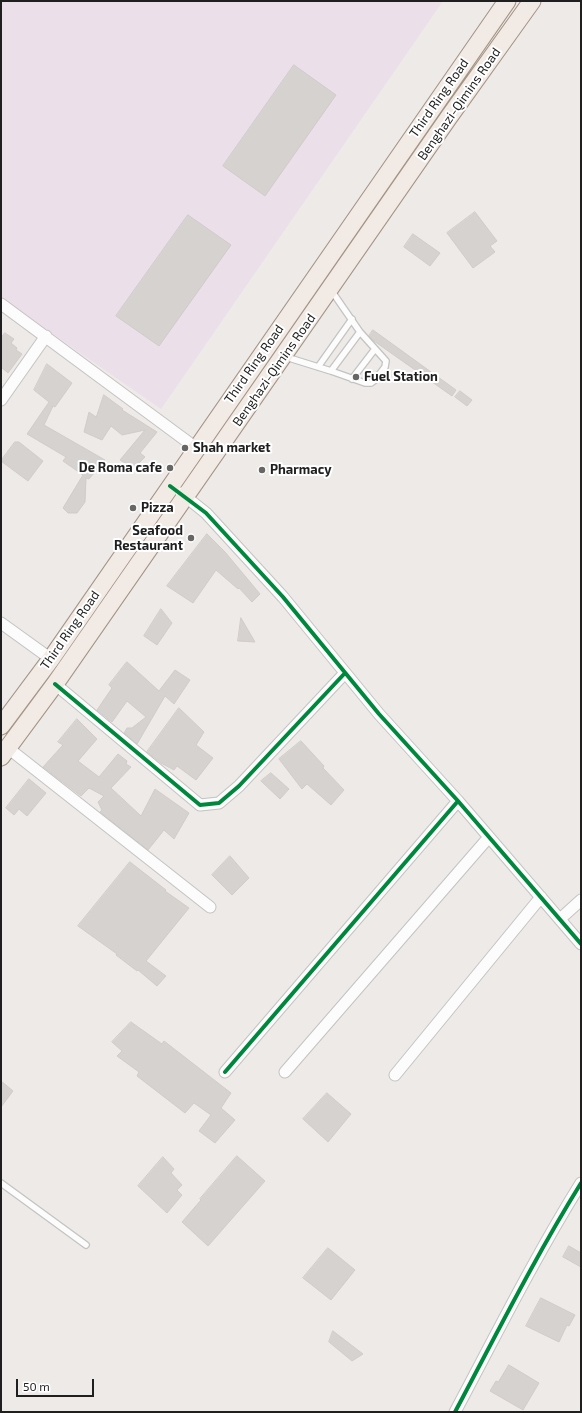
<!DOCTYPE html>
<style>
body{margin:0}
#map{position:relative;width:582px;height:1413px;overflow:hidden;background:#edeae8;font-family:"Exo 2",sans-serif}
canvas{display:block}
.frame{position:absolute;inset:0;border:2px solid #1f1f1f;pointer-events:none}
.scale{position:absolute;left:16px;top:1379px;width:78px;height:18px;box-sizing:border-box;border:2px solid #1f1f1f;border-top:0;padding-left:5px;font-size:12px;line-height:14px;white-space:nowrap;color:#1f1f1f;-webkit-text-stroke:3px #fff;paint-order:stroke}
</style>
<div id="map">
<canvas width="582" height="1413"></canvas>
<div class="frame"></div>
<div class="scale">50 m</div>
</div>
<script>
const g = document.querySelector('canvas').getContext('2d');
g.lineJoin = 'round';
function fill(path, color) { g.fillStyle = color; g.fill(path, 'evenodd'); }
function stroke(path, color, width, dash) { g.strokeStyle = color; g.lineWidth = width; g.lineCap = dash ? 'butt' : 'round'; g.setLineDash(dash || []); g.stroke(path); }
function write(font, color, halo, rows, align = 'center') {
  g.font = font + ' "Exo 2",sans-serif'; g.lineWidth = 4; g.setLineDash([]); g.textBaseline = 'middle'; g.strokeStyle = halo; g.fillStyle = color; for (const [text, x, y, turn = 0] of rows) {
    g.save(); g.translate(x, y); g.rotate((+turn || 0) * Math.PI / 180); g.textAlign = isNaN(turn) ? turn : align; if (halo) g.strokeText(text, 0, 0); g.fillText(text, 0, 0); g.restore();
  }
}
fill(new Path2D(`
 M1 1H443L161 409 1 298Z`), '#ebdfe9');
const building = new Path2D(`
 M294 65 336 95 265 196 223 166Z
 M475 212 497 241 490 246 495 252 473 268 447 233Z
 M188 215 231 245 159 346 116 316Z
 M413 234 440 253 430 266 404 247Z
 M373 330 456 390 452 396 374 341 369 336Z
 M5 333 14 339 11 343 17 348 16 350 22 354 8 373 1 367V338Z
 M47 364 72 383 55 407 53 406 44 425 105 460 89 479 86 478 85 502 77 513H68L63 508 83 475 63 461 66 457 27 434 49 402 34 390Z
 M460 391 472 400 467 406 455 397Z
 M104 395 123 409 122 410 157 432 140 453 145 457 134 468 120 460 145 430 122 435 111 426 102 440 84 432 89 412 96 417Z
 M15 442H19L43 461 28 481 1 461Z
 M207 534 225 552 260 594 252 602 239 588 238 589 216 570 193 603 167 586Z
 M161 609 172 623 157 645 144 636Z
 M241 618 255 642 238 641Z
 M127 662 159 691 175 670 190 680 174 704 165 696 137 744 124 733 127 728H132L146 717 127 701 112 722 97 710 112 688 109 685Z
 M179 708 204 732 196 745 213 758 196 780 177 766 174 770 161 763 147 752Z
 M77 719 97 739 78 761 99 777 118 754 127 761 126 764 131 767 111 788 141 816 155 789 189 813 174 839 164 830 148 850 100 812 102 810 98 802 104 796 89 788 81 796 43 767 63 745 58 742Z
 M301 741 324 766 323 768 344 790 331 805 307 784 302 789 279 759Z
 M271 773 289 789 280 799 261 781Z
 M29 779 46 793 27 816 19 809 14 815 6 808Z
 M230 856 249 878 232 895 212 875Z
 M130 862 166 890 165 891 189 908 146 961 166 976 157 986 138 970 137 971 116 955 117 954 78 926Z
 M131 1022 162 1044 164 1041 231 1093 221 1108 235 1120 215 1143 199 1131 211 1115 194 1103 185 1113 137 1076 139 1072 117 1056 122 1051 112 1042Z
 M1 1081 13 1091 1 1107Z
 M327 1093 351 1114 328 1142 303 1119Z
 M237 1156 265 1181 208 1246 182 1222 201 1200 200 1199Z
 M163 1157 174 1169 171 1173 182 1185 177 1190 182 1195 167 1213 138 1186Z
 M569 1246 581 1253V1267L563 1257Z
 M328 1248 355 1270 331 1300 303 1278Z
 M541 1298 575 1315 569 1326 567 1325 559 1342 526 1326Z
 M333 1331 363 1354 352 1361 329 1342Z
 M509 1365 539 1383 523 1410 490 1391 496 1381 498 1382Z`);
fill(building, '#d6d2d0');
stroke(building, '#d1cbc9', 1);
const lane = new Path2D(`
 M286 357 331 371 365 383H371L375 380 385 367 386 361 360 332 331 290
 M318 367 352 319
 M331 371 360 332
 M352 379 375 349
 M1 1183 86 1245`);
const street = new Path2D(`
 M1 304 196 448
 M1 400 46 336
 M181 493 206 513 283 597 379 714 458 801 581 944
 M1 623 51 659
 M55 684 200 805 219 803 239 786 345 673
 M8 748 210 907
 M560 919 581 900
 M225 1072 458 801
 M285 1072 489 837
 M395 1075 541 897
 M455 1412C496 1335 535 1257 581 1183`);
const primary = new Path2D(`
 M1 726 51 659 507 1
 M1 757 55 684 449 117 532 1`);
stroke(lane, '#c4c3c2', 8);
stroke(street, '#c4c3c2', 13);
stroke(primary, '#a49484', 19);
stroke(lane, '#fcfcfc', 5.5);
stroke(street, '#fcfcfc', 11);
stroke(primary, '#f1eae5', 17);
stroke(new Path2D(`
 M170 486 206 513 283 597 379 714 458 801 581 944
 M55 684 200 805 219 803 239 786 345 673
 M225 1072 458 801
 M455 1412C496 1335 535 1257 581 1183`), '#00873e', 4);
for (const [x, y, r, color] of [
 [356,377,4,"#676665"],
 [185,448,4,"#676665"],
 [170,468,4,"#676665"],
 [262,470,4,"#676665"],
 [133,508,4,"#676665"],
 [191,538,4,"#676665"]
]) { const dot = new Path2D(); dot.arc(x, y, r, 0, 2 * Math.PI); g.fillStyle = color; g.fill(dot); stroke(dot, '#fff', 1.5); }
write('13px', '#1f1f1f', '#fff', [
 ["Third Ring Road",439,98,-55],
 ["Benghazi-Qimins Road",459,104,-55],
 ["Third Ring Road",254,364,-55],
 ["Benghazi-Qimins Road",274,370,-55],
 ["Third Ring Road",70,630,-55]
]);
write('bold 13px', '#1f1f1f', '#fff', [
 ["Fuel Station",364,377],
 ["Shah market",193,448],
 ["De Roma cafe",162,468,"right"],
 ["Pharmacy",270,470],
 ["Pizza",141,508],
 ["Seafood",183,531,"right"],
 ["Restaurant",183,546,"right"]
], 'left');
</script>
